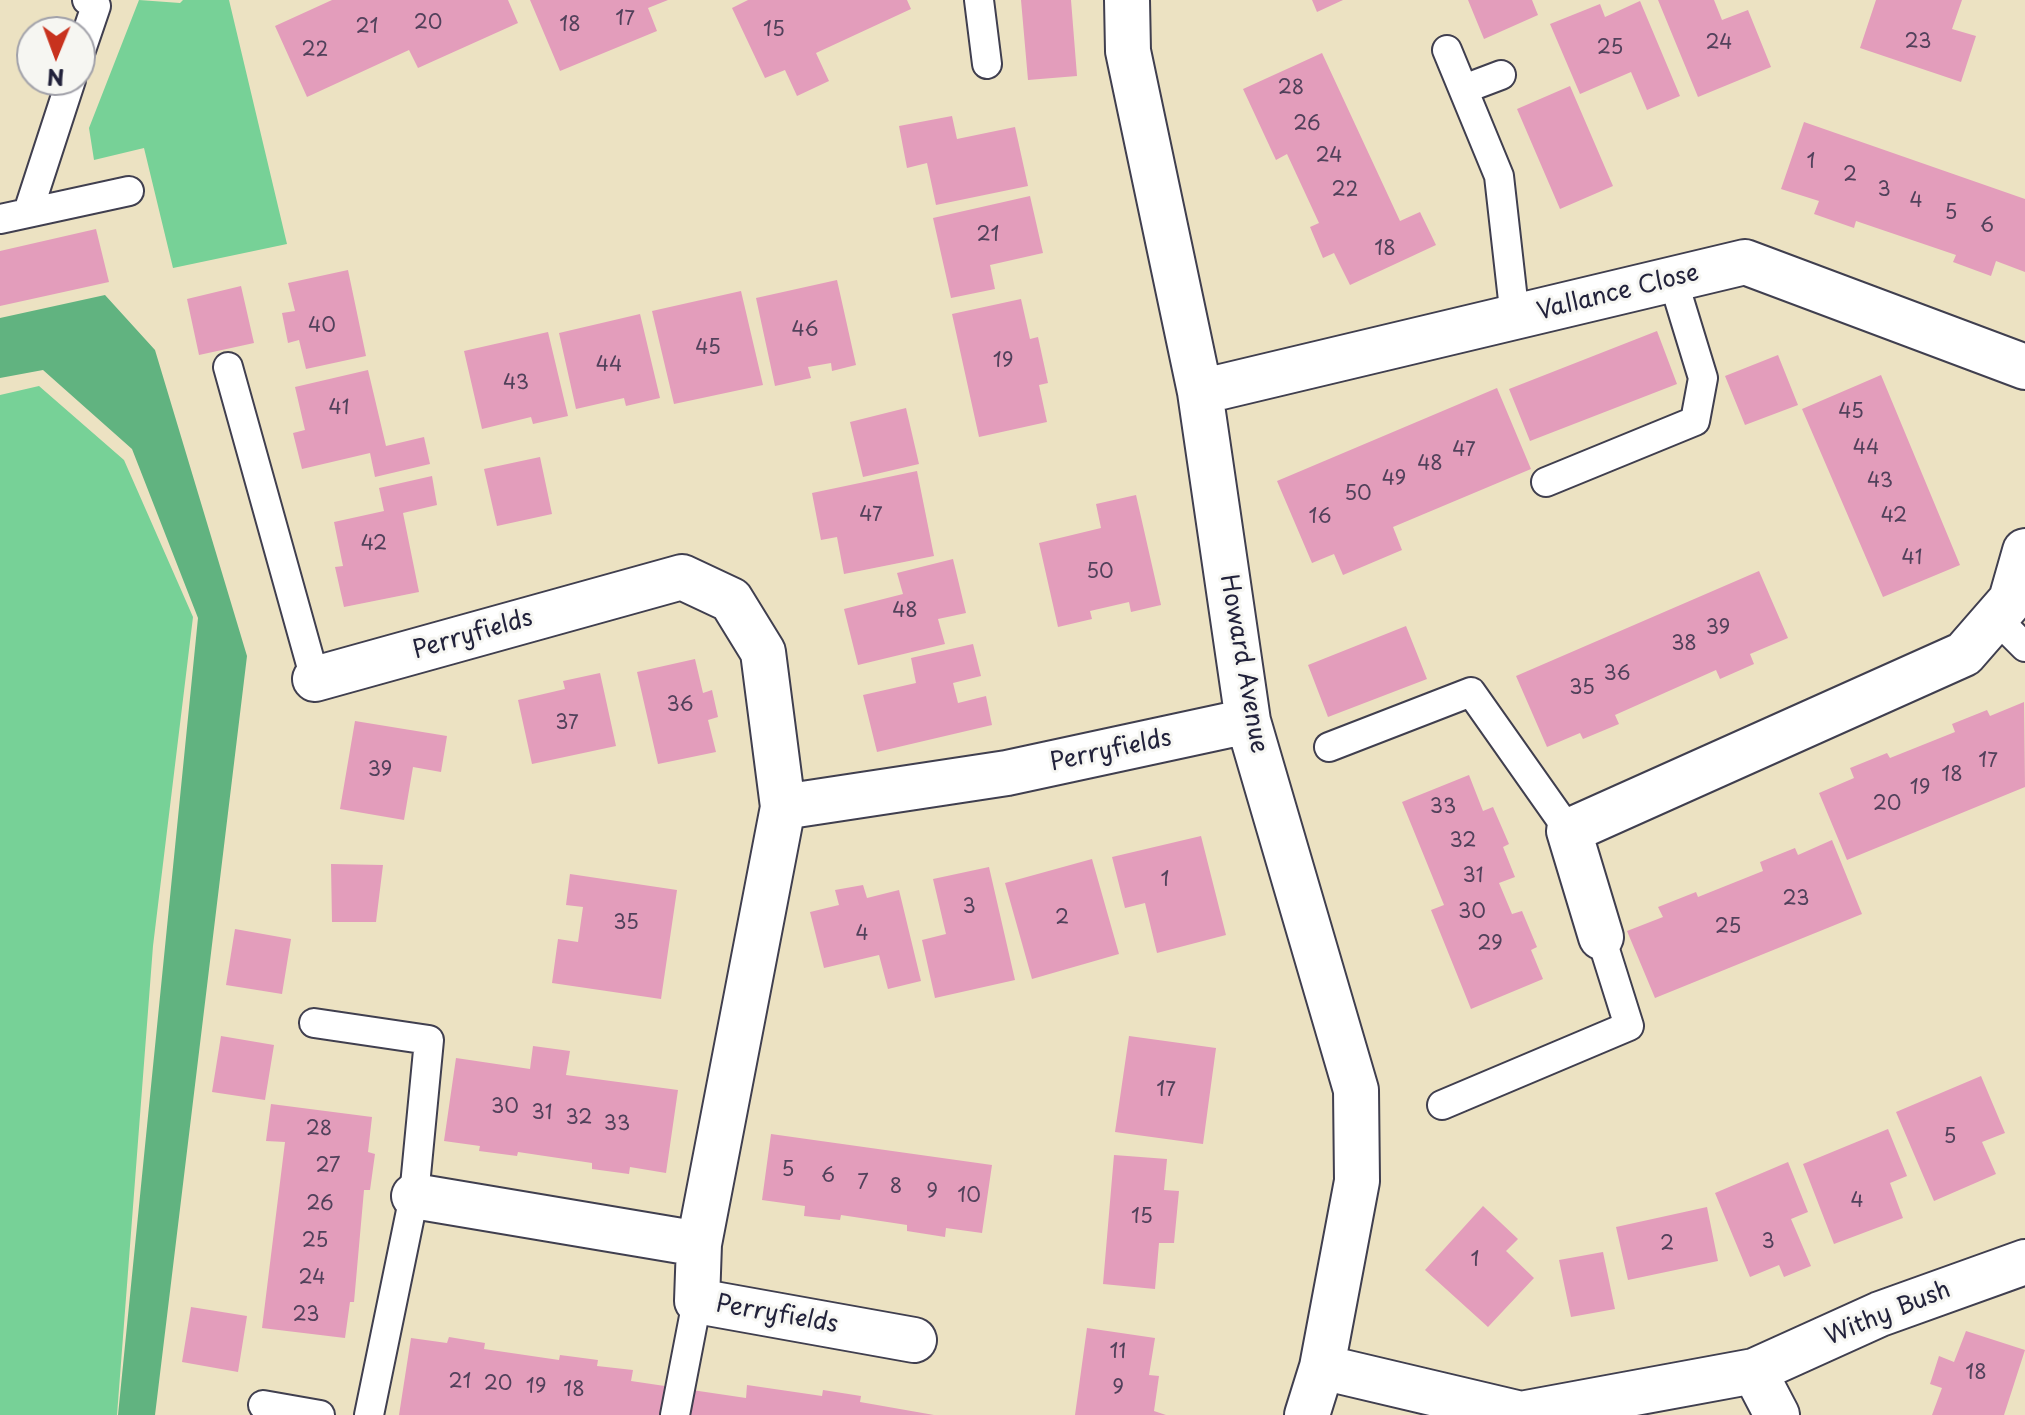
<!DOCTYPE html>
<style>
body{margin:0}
#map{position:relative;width:2025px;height:1415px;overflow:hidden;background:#ece2c2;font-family:"Playpen Sans",sans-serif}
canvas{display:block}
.north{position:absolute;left:16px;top:16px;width:80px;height:80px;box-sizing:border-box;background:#f6f6f2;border:2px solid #a1a1a9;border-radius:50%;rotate:181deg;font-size:22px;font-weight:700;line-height:32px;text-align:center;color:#22223b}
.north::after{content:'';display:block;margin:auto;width:28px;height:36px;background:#c8321e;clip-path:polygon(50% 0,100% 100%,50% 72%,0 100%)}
</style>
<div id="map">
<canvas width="2025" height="1415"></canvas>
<div class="north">N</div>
</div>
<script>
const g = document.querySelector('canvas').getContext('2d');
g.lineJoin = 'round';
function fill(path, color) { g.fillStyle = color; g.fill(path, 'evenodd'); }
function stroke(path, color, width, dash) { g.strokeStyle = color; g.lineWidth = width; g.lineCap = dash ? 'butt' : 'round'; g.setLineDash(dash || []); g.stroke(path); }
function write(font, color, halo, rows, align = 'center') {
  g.font = font + ' "Playpen Sans",sans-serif'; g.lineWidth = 6; g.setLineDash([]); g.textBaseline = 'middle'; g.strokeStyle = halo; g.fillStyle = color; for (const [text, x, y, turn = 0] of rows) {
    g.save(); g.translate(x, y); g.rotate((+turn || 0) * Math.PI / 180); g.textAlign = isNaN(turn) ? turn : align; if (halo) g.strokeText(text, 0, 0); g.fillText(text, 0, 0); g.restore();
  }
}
fill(new Path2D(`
 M139 0 180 3 183 0H229L287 244 173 268 144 148 94 160 89 128Z
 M39 386 124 460 193 617 153 946 117 1415H0V395Z`), '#77d197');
fill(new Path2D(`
 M105 295 155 350 247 656 155 1415H118L198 618 132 449 43 370 0 378V318Z`), '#61b380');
fill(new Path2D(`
 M332 0H508L518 23 418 68 409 50 307 97 275 26Z
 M530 0H668L648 8 657 31 560 71Z
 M748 0H907L911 9 816 53 829 81 797 96 785 70 765 78 732 8Z
 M1021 0H1071L1077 76 1028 80Z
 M1312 0H1343L1317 12Z
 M1468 0H1532L1538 15 1484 39Z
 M1658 0H1714L1722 20 1748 10 1771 67 1698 97Z
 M1876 0H1962L1952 29 1976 36 1961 82 1860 48Z
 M1640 1 1680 96 1647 110 1631 72 1580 94 1550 24 1600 4 1605 17Z
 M1322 53 1400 221 1420 212 1436 245 1350 285 1334 253 1323 258 1310 227 1319 223 1287 154 1276 160 1243 89Z
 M1570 86 1613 186 1560 209 1517 109Z
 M952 116 957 139 1015 127 1028 186 936 205 927 163 907 168 899 126Z
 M1804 122 2025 199V272L1996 261 1991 276 1953 262 1956 255 1856 221 1854 228 1814 214 1819 201 1781 189Z
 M1030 196 1043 253 990 265 995 289 951 298 933 218Z
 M96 229 109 282 0 306V251Z
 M348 270 366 356 306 369 299 340 288 343 282 313 295 311 288 283Z
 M837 280 856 365 832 371 831 363 808 367 811 378 775 386 756 298Z
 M241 286 254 343 199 355 187 299Z
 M741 291 763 385 674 404 652 311Z
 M1021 299 1030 339 1038 337 1048 383 1039 385 1047 422 979 437 952 314Z
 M640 314 660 398 626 406 624 398 576 409 559 333Z
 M1657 331 1677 384 1530 441 1509 389Z
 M548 332 568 416 533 424 531 417 482 429 464 351Z
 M1778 355 1798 405 1745 425 1725 376Z
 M368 370 386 446 424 437 430 464 375 477 370 453 302 469 293 433 305 430 295 387Z
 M1881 375 1960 565 1883 597 1802 409Z
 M1497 388 1531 469 1393 527 1402 550 1343 575 1334 554 1312 563 1277 481Z
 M906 408 919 464 863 477 850 422Z
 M540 457 552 514 497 526 484 469Z
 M917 471 934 556 844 574 837 537 821 540 812 493Z
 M432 476 437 505 403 513 419 592 344 607 335 567 343 566 334 522 384 511 379 488Z
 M1136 495 1161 605 1131 612 1129 602 1090 611 1092 619 1058 627 1039 543 1101 528 1096 504Z
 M953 559 966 613 938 619 945 644 858 665 844 609 903 594 897 573Z
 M1759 571 1788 638 1750 654 1754 664 1720 679 1716 670 1615 715 1619 724 1583 739 1580 733 1547 747 1516 676Z
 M1406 626 1427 679 1328 717 1308 665Z
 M973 644 981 676 953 683 958 703 986 696 992 725 877 752 863 695 916 683 911 658Z
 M695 659 703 693 712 690 718 717 708 720 716 752 658 764 637 672Z
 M600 673 616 746 532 764 518 700 565 689 563 681Z
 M2024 702 2025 787 1847 860 1819 793 1854 778 1850 768 1887 753 1890 758 1955 732 1952 724 1987 710 1990 716Z
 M355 721 447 736 441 772 413 767 404 820 340 809Z
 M1469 775 1483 811 1493 807 1509 844 1503 847 1515 877 1499 883 1512 914 1522 911 1537 947 1531 950 1543 979 1471 1009 1431 910 1444 905 1402 802Z
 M1201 836 1226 935 1157 953 1145 903 1125 908 1112 857Z
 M1832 840 1862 914 1655 998 1627 931 1663 917 1658 907 1696 892 1698 897 1763 871 1760 862 1795 848 1798 855Z
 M1092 859 1119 954 1032 979 1005 883Z
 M331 864 383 865 376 922H332Z
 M989 867 1015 980 935 998 922 940 946 934 933 879Z
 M570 874 677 890 661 999 552 983 558 939 578 942 583 907 566 905Z
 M863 885 867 898 899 890 921 981 888 989 879 955 824 968 810 912 839 905 835 890Z
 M235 929 291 939 282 994 226 985Z
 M221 1036 274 1045 265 1100 212 1092Z
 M1129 1036 1216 1048 1203 1144 1115 1132Z
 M533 1046 570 1051 566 1075 678 1090 666 1173 630 1167 629 1174 592 1169V1163L518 1152 517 1156 479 1151 480 1146 444 1141 456 1058 530 1069Z
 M1981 1076 2005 1133 1982 1142 1996 1174 1934 1201 1896 1112Z
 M271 1104 372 1117 368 1152 375 1154 370 1190H364L354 1302H350L345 1338 262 1328 285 1142 266 1141Z
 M1888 1129 1907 1176 1890 1183 1903 1218 1834 1244 1803 1164Z
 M771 1134 992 1165 982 1233 946 1228 945 1237 907 1231V1225L841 1215 840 1220 804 1216 805 1206 762 1200Z
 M1114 1155 1167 1159 1164 1190 1179 1191 1174 1243H1159L1155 1289 1103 1284Z
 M1788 1162 1808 1212 1791 1219 1811 1266 1784 1277 1779 1265 1750 1277 1715 1193Z
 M1483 1206 1518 1239 1506 1251 1534 1278 1488 1327 1425 1270Z
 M1707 1207 1718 1261 1628 1280 1616 1227Z
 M1603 1252 1615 1309 1571 1317 1559 1260Z
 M191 1307 247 1316 238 1372 182 1362Z
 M1087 1328 1155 1338 1149 1375 1159 1376 1154 1411 1166 1415H1075Z
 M1966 1331 2025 1350 2004 1415H1932L1942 1388 1930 1384 1939 1356 1954 1362Z
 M449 1337 485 1343 484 1349 559 1360 560 1355 598 1360 597 1366 633 1370 631 1381 658 1385 746 1398 747 1385 822 1396 823 1390 861 1396 860 1402 934 1415H399L411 1338 447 1343Z`), '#e39dbb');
const service = new Path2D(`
 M979 0 987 64
 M1447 50 1499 176 1515 318
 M80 53 96 6 87 0
 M1464 89 1501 75
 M28 212 71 80
 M0 219 129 191
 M228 367 315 679
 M1546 482 1695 421 1703 378 1673 280
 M1995 617 2025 647
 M1329 747 1471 692 1569 831
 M314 1023 429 1040 414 1196 369 1415
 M1442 1105 1629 1026 1601 937
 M263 1405 320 1415
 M675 1415 697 1301`);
const minor = new Path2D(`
 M1127 0 1128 51 1200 392 1248 721 1356 1090 1357 1181 1322 1367 1307 1415
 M1200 392 1745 262 2025 367
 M315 679 682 577 731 600 763 652 783 807 699 1244
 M783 807 1007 773 1248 721
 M1601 937 1569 831 1964 654 2011 600 2025 551
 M414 1196 699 1244 697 1301 914 1340
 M1322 1367 1521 1414 1754 1371 1777 1415
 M1754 1371 1880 1314 2025 1262`);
stroke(service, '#403f4f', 32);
stroke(minor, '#403f4f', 48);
stroke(service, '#fff', 28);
stroke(minor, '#fff', 44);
write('20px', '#52415b', null, [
 ["17",625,19],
 ["20",428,23],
 ["18",570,25],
 ["21",367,27],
 ["15",774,30],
 ["23",1918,42],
 ["24",1719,43],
 ["25",1610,48],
 ["22",315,50],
 ["28",1291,88],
 ["26",1307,124],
 ["24",1329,156],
 ["1",1811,162],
 ["2",1850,175],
 ["22",1345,190],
 ["3",1884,190],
 ["4",1916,201],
 ["5",1951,213],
 ["6",1987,226],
 ["21",988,235],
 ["18",1385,249],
 ["40",322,326],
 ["46",805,330],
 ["45",708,348],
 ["19",1003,361],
 ["44",609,365],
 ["43",516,383],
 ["41",339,408],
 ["45",1851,412],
 ["44",1866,448],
 ["47",1464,450],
 ["48",1430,464],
 ["49",1394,479],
 ["43",1880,481],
 ["50",1358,494],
 ["47",871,515],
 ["42",1894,516],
 ["16",1320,517],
 ["42",374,544],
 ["41",1912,558],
 ["50",1100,572],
 ["48",905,611],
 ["39",1718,628],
 ["38",1684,644],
 ["36",1617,674],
 ["35",1582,688],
 ["36",680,705],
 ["37",567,723],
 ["17",1988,761],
 ["39",380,770],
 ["18",1952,775],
 ["19",1920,788],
 ["20",1887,804],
 ["33",1443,807],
 ["32",1463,841],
 ["31",1473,876],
 ["1",1165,880],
 ["23",1796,899],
 ["3",969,907],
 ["30",1472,912],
 ["2",1062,918],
 ["35",626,923],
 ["25",1728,927],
 ["4",862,934],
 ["29",1490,944],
 ["17",1166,1090],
 ["30",505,1107],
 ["31",542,1113],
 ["32",579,1118],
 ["33",617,1124],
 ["28",319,1129],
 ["5",1950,1137],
 ["27",328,1166],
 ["5",788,1170],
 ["6",828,1176],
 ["7",863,1183],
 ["8",896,1187],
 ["9",932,1192],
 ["10",969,1196],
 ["4",1857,1201],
 ["26",320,1204],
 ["15",1142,1217],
 ["25",315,1241],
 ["3",1768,1242],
 ["2",1667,1244],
 ["1",1475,1260],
 ["24",312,1278],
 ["23",306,1315],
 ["11",1118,1352],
 ["18",1976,1373],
 ["21",460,1382],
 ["20",498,1384],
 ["19",536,1387],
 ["9",1118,1388],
 ["18",574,1390]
]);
write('24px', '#22223b', '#f6f6f2', [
 ["Vallance Close",1618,293,-14],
 ["Perryfields",473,635,-16],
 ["Howard Avenue",1243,664,80],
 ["Perryfields",1111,751,-12],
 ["Withy Bush",1888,1314,-22],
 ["Perryfields",777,1315,10]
]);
</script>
